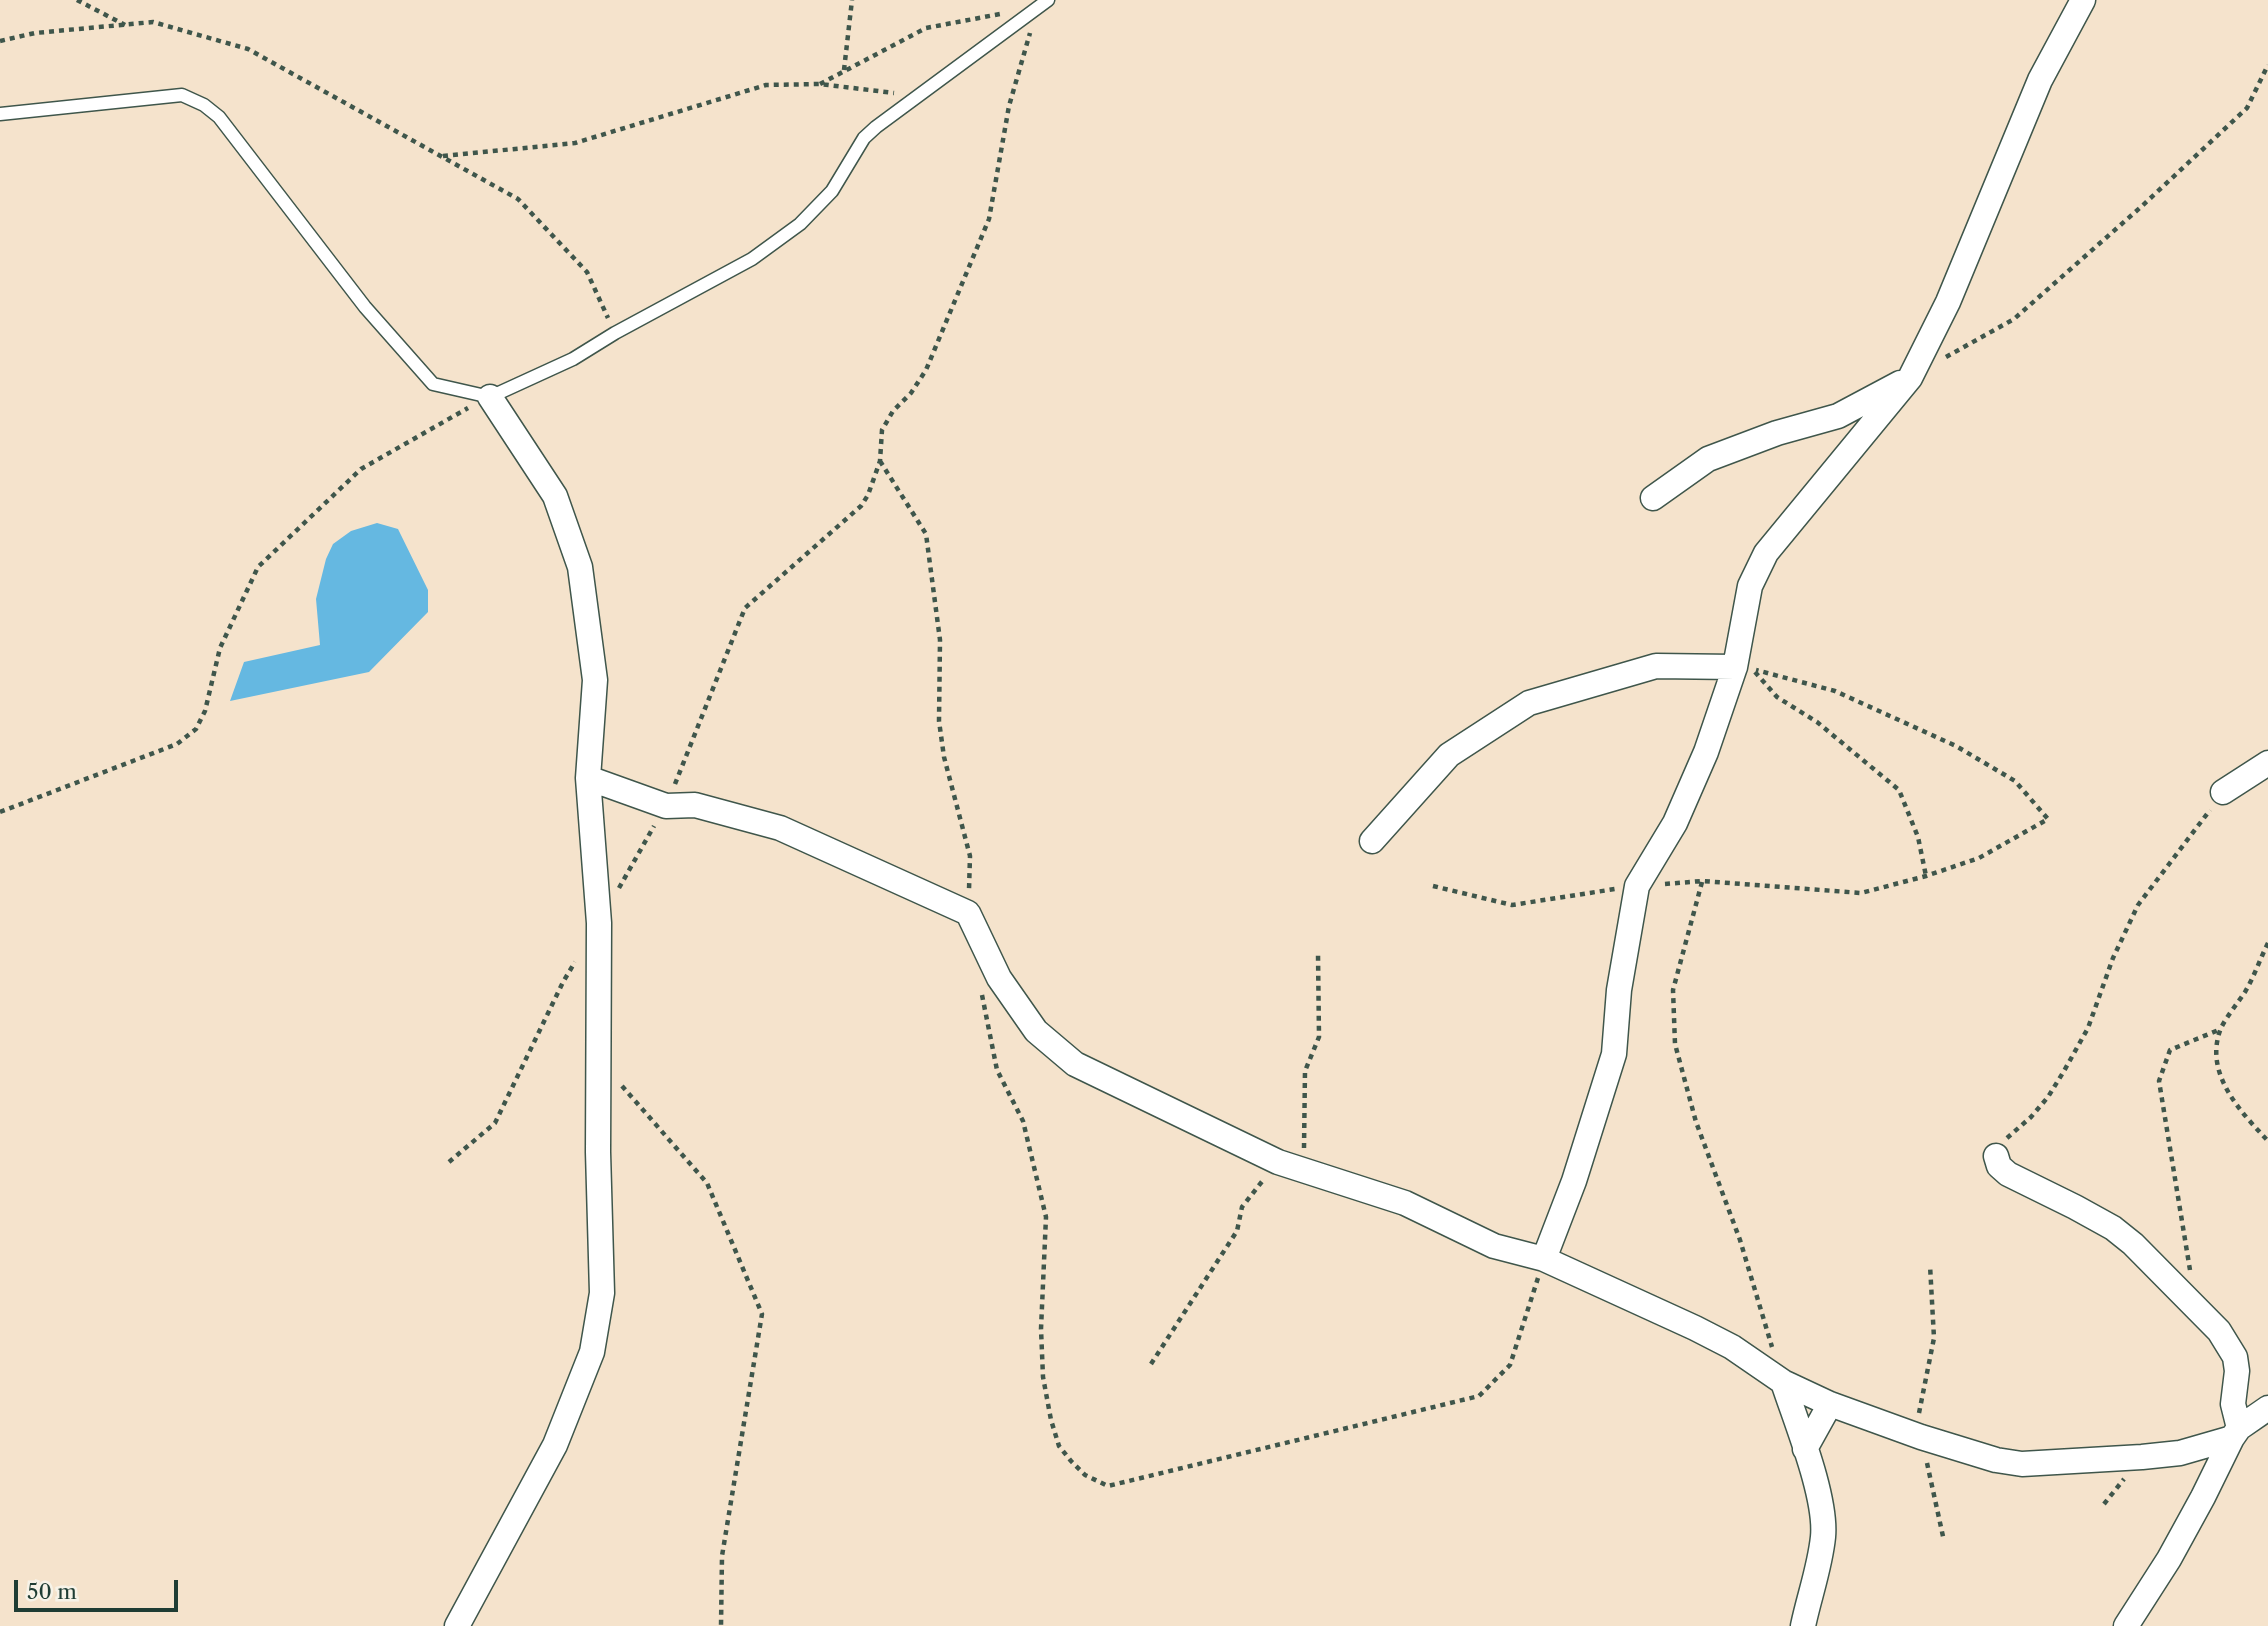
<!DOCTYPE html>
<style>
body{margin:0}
#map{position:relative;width:2268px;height:1626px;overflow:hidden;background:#f5e3cc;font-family:"Libre Caslon Text",serif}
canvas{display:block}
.scale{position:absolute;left:14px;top:1580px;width:164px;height:32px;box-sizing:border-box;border:4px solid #1f3d34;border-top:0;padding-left:9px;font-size:21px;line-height:24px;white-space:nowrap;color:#1f3d34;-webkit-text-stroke:5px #f7f3e8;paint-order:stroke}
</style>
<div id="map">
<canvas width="2268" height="1626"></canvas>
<div class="scale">50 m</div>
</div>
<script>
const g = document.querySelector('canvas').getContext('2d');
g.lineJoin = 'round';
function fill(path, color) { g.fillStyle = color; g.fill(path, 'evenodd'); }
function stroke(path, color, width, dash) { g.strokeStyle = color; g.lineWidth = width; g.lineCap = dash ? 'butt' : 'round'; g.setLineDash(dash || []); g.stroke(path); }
fill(new Path2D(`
 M377 523 398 529 428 590V612L369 672 230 701 244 662 320 645 316 599 326 559 333 544 351 531Z`), '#65b8e1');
const lane = new Path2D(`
 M0 114 182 95 204 105 219 117 365 307 433 384 490 397 573 359 615 333 752 259 800 224 832 191 864 138 876 127 1048 0`);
const street = new Path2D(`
 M1653 498 1708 459 1777 433 1838 416 1900 383
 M588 778 666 806 695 805 780 828 968 913 999 978 1036 1031 1075 1064 1278 1162 1405 1203 1494 1246 1544 1259 1695 1328 1732 1347 1783 1382 1830 1404 1921 1437 1996 1460 2022 1464 2142 1457 2180 1453 2232 1438
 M2223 792 2268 763
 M1372 841 1449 755 1529 703 1656 666 1735 667
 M1996 1156 1999 1166 2008 1174 2075 1207 2113 1228 2133 1244 2219 1331 2235 1357 2237 1371 2233 1404 2239 1428
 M1544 1259 1574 1181 1614 1054 1619 990 1637 886 1675 823 1706 752 1735 667 1750 586 1766 553 1910 378 1948 302 2040 80 2083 0
 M1783 1382C1796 1422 1827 1497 1823 1537 1820 1567 1809 1597 1803 1626
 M1805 1449 1830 1404
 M457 1626 555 1445 592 1352 602 1293 598 1152 599 923 588 778 595 680 580 567 555 496 490 397
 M2126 1626 2169 1559 2203 1497 2232 1438 2239 1428 2268 1408`);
stroke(lane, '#3f564b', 15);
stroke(street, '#3f564b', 27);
stroke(new Path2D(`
 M77 0 125 25
 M0 41 35 33 153 22 248 49 518 199 587 272 608 318
 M844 70 852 0
 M820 84 926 28 1000 14
 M443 156 575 143 766 85 820 84 894 93
 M1946 357 2014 319 2142 206 2247 108 2268 65
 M880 461 926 534 940 640 939 721 944 757 970 856 969 890
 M1755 672 1777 697 1817 722 1899 790 1918 837 1926 876
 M675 784 745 608 861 506 868 495 880 461 882 430 893 411 911 393 926 370 989 219 1009 106 1030 33
 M0 812 177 744 196 729 205 711 220 648 258 567 361 469 468 408
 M1702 882 1673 990 1675 1044 1696 1122 1740 1240 1772 1347
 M1665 884 1702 881 1861 893 1926 876 1979 858 2048 819 2015 781 1956 746 1835 691 1756 670
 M1433 886 1512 905 1615 889
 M619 888 654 826
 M2268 943C2260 959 2254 977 2245 992 2237 1004 2227 1016 2221 1028 2203 1073 2240 1111 2268 1141
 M982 995 997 1070 1023 1121 1046 1217 1041 1329 1043 1377 1051 1420 1059 1446 1071 1461 1085 1475 1108 1486 1479 1396 1510 1365 1538 1278
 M622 1086 707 1183 762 1314 722 1556 721 1626
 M2007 1138 2031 1117 2048 1097 2064 1071 2088 1028 2113 958 2138 905 2210 810
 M1304 1148 1305 1071 1319 1037 1318 953
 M449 1162 495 1123 563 982 575 962
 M2190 1270 2159 1081 2170 1050 2221 1029
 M1151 1364 1237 1231 1242 1207 1264 1179
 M1919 1413 1934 1338 1930 1265
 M1927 1463 1944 1541
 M2104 1504 2124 1479`), '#3f564b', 4.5, [5, 5]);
stroke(lane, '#fff', 12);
stroke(street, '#fff', 24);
</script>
